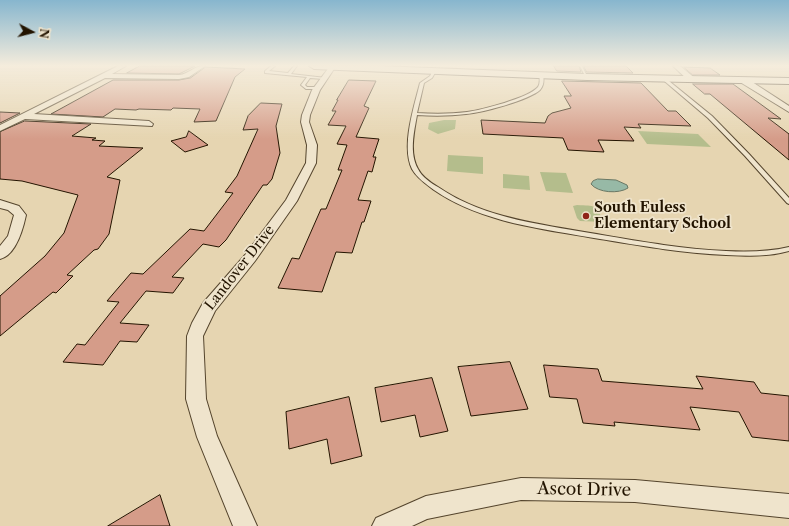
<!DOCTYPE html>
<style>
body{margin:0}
#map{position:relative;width:789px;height:526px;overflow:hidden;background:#e6d5b1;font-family:"Libre Caslon Text",serif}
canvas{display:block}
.north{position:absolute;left:12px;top:12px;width:40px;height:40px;-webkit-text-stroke:3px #efe4cc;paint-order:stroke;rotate:97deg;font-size:11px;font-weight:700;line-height:16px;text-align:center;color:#231400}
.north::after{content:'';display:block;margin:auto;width:14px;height:18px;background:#231400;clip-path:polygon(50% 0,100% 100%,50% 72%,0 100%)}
</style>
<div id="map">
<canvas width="789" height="526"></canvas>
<div class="north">N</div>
</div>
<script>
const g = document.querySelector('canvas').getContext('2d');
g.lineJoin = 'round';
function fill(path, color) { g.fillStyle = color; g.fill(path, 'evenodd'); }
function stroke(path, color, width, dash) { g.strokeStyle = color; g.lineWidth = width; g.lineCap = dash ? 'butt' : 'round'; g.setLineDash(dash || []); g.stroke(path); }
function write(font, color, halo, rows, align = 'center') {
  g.font = font + ' "Libre Caslon Text",serif'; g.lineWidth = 3.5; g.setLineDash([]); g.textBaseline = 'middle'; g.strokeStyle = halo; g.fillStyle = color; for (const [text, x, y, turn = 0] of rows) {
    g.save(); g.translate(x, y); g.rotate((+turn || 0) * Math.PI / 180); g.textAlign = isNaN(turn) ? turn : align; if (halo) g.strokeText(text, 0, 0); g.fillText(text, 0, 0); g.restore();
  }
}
fill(new Path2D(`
 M444 120H456L455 129 438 134 428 129 429 123Z
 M638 131 698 134 711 147 647 144Z
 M448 155 483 157V174L447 171Z
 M540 172 566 173 573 193 546 191Z
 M503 174 529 176 530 190 503 188Z
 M577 205C596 206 595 204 604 222L580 221 577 218 573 206Z`), '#b4bd8c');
const water = new Path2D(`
 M598 179 616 180 627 185 628 188C619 194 598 193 591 184L593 181Z`);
fill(water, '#97b9a6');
stroke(water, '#697764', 1);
const building = new Path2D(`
 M140 66H195L179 74 127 73Z
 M554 66H579L581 72 557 71Z
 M584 66H626L633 73 587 72Z
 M206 67 245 69 235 77 216 121 194 122 200 109 173 108 171 110 139 109 136 110 115 109 103 117 51 114 113 80H179L190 78Z
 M684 67 710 68 720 75H693Z
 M349 80 376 81 364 106 369 108 356 137 379 139 373 157H376L372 172 368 171 358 200 371 201 364 222H362L352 253 336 252 322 292 278 288 292 258 299 259 321 209H326L342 170H338L347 145 337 144 346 126 328 125 336 111H332L338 100H337Z
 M562 81 641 83 668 111H676L691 126 638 124 641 128 624 127 634 141 598 140 604 152 568 150 563 138 483 134 481 120 545 123 548 116 552 113 571 108 564 96H571Z
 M693 84H733L781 119 768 118 789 134V160L710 94H705Z
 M261 103 282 104 276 126 280 153 272 179 267 185H263L226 240 219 247 203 244 172 277 184 278 173 293 146 291 120 323 149 325 137 342 120 341 103 365 63 362 77 344 85 345 119 302 107 301 131 273 143 274 190 229 204 231 233 193 225 192 237 176 258 129 243 130 248 116Z
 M0 112 20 113 0 123Z
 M25 121 91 124 72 136 96 138 92 140 105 141 99 146 143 148 107 177 120 180 109 234 98 249 94 250 67 275 73 276 56 293 53 292 0 336V296L45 256 64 233 78 195 22 181 0 179V132Z
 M189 131 208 145 185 152 171 141 186 137Z
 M510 362 528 409 471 416 458 367Z
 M544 365 598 369 602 381 703 389 696 376 754 382 761 393 789 396V441L752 437 739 412 690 407 700 430 614 422 615 426 583 423 577 399 550 397Z
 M432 378 448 431 420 437 415 415 381 422 375 388Z
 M349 397 362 456 331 464 327 439 289 449 286 412Z
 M160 495 170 526H108Z`);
fill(building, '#d59c89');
stroke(building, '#231400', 1);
const lane = new Path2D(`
 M271 66H275L269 71 288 73 294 66H297L291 74 326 78 324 79 310 78 305 85 307 87H317L319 88 317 89H306L301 85 307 77 265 73V71Z
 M580 66H582L588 78H586Z
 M433 70 436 71 432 78 424 83 417 113C434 114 451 114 467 112 481 110 529 98 538 87 540 84 540 79 539 75L541 74 543 75C544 80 544 85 540 90 529 100 482 113 466 114 450 116 433 116 417 115 414 132 409 153 418 169 422 177 431 183 438 187 486 220 547 225 602 235 643 242 684 249 726 251 747 252 768 252 789 247V251C768 257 747 256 726 255 683 253 642 246 600 239 544 229 482 223 434 190 426 184 417 178 412 169 401 146 414 107 420 83L430 76Z
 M662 77H664L712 116 749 154 789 198V204L787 203 745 156 708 118 662 79Z`);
const street = new Path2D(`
 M118 66H126L112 74 179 75C189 74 195 65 205 66L189 77 179 79 105 78 34 114 149 121 153 124 152 126 25 119 0 131V125Z
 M330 66H336L320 90 310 115 309 122 317 145 316 163 297 201 255 261 215 311 203 336 206 399 217 436 257 526H233L197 437 186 399 187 336 192 323 203 303 245 255 286 200 306 163 307 145 301 122 302 115 312 90Z
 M673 66H680L696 79 695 81H689Z
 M740 78H746L789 106V112L740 82Z
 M0 200 19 206 26 215C23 229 16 255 0 259V246L8 236 14 215 8 210 0 208Z
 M521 478 635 480 789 494V518L635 502 521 500 427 519 412 526H372L376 518 426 496Z`);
const secondary = new Path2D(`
 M309 66H379L587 74 789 78V84L587 80 314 69Z`);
stroke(lane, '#54442c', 2);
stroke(street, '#54442c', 2);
stroke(secondary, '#231400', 2);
fill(lane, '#efe4cc');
fill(street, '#efe4cc');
fill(secondary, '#efe4cc');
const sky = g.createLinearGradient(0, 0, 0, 139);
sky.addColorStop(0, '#87b6ce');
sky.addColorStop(0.47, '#f4ecdc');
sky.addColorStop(1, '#f4ecdc00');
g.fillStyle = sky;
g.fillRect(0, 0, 789, 139);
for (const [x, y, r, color] of [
 [586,216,4,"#8f2418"]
]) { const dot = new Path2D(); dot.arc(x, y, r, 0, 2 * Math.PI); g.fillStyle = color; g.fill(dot); stroke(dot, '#efe4cc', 1.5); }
write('bold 14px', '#231400', '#efe4cc', [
 ["South Euless",594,208],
 ["Elementary School",594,224]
], 'left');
write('14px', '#231400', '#efe4cc', [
 ["Landover Drive",240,268,-52]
]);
write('17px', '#231400', '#efe4cc', [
 ["Ascot Drive",584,490,1]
]);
</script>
